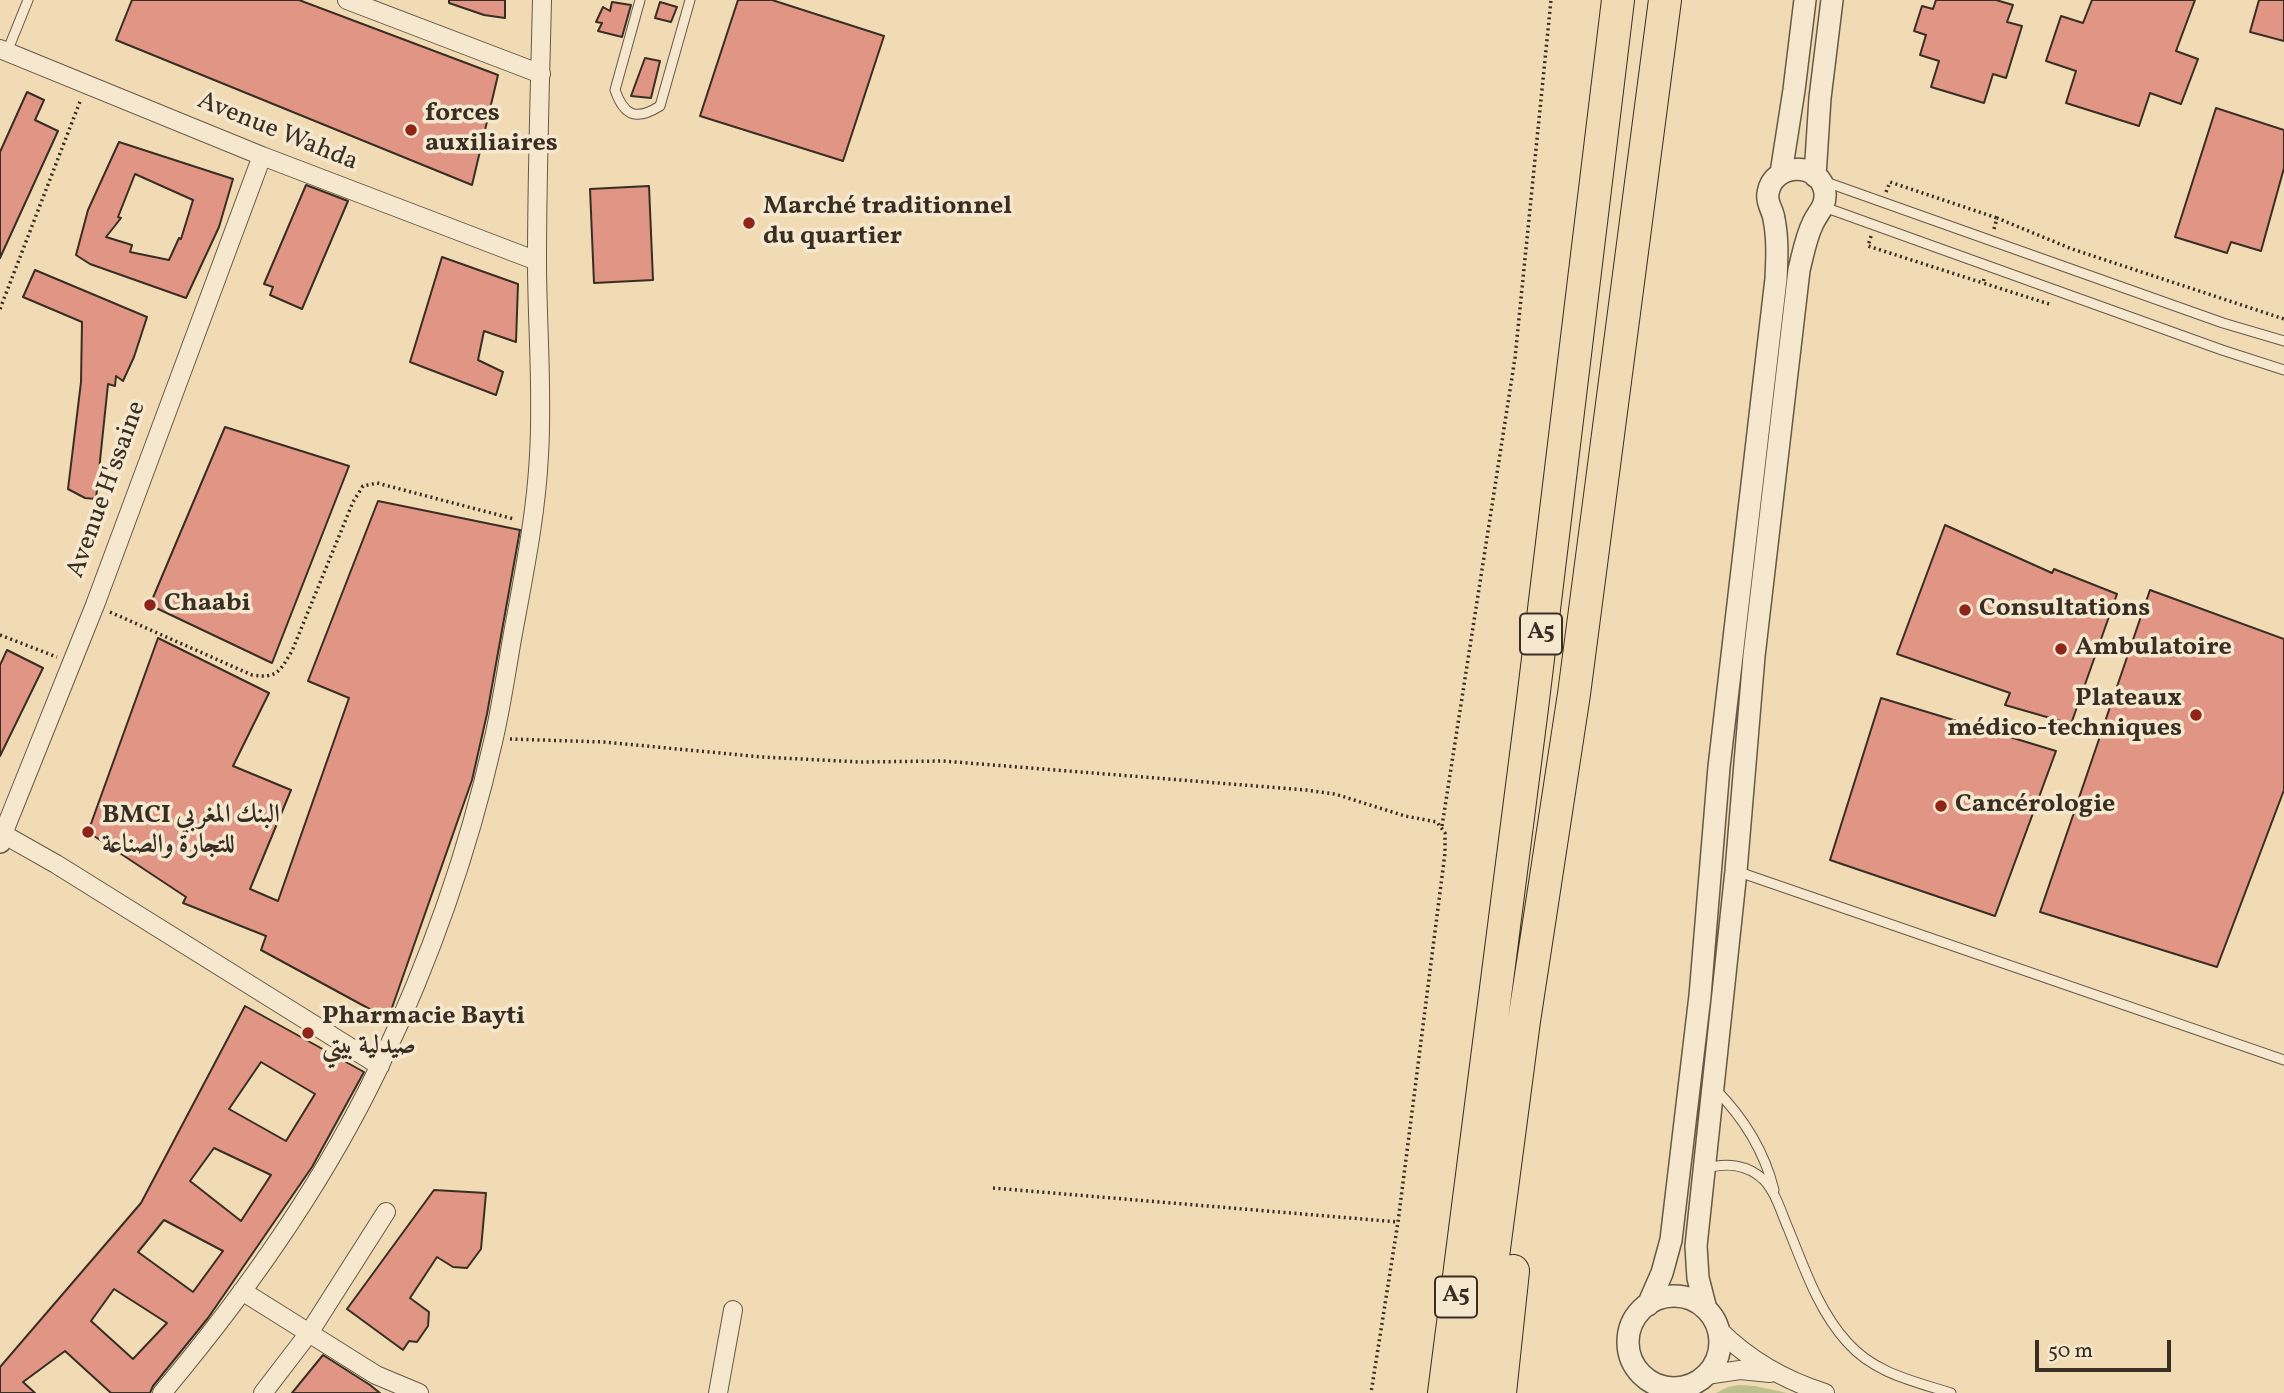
<!DOCTYPE html>
<meta charset="utf-8">
<style>
body{margin:0}
#map{position:relative;width:2284px;height:1393px;overflow:hidden;background:#f1dbb4;font-family:Vollkorn,serif}
canvas{display:block}
.scale{position:absolute;left:2035px;top:1340px;width:136px;height:32px;box-sizing:border-box;border:4px solid #382e24;border-top:0;padding-left:9px;font-size:21px;line-height:24px;white-space:nowrap;color:#382e24;-webkit-text-stroke:5px #f6e8ce;paint-order:stroke}
</style>
<div id="map">
<canvas width="2284" height="1393"></canvas>
<div class="scale">50 m</div>
</div>
<script>
const g = document.querySelector('canvas').getContext('2d');
g.lineJoin = 'round';
function fill(path, color) { g.fillStyle = color; g.fill(path, 'evenodd'); }
function stroke(path, color, width, dash) { g.strokeStyle = color; g.lineWidth = width; g.lineCap = dash ? 'butt' : 'round'; g.setLineDash(dash || []); g.stroke(path); }
function write(font, color, halo, rows, align = 'center') {
  g.font = font + ' Vollkorn,Amiri,serif'; g.lineWidth = 7; g.setLineDash([]); g.textBaseline = 'middle'; g.strokeStyle = halo; g.fillStyle = color; for (const [text, x, y, turn = 0] of rows) {
    g.save(); g.translate(x, y); g.rotate((+turn || 0) * Math.PI / 180); g.textAlign = isNaN(turn) ? turn : align; if (halo) g.strokeText(text, 0, 0); g.fillText(text, 0, 0); g.restore();
  }
}
fill(new Path2D(`
 M1739 1385 1755 1386 1787 1393H1716L1728 1387Z`), '#bbc08c');
const building = new Path2D(`
 M132 0H299L498 75 472 185 116 40Z
 M449 0H505V18L484 15 449 3Z
 M738 0H772L884 36 843 161 700 116Z
 M1936 0H1996L2013 5 2007 22 2022 26 2006 78 1993 74 1984 103 1931 87 1939 61 1920 55 1926 35 1914 31 1922 6 1933 9Z
 M2092 0H2195L2176 51 2198 59 2181 104 2150 93 2139 126 2066 103 2076 71 2046 61 2061 16 2083 23Z
 M2259 0H2284V41L2250 32Z
 M612 2 631 5 622 37 598 31 602 23 596 22 603 7 610 11Z
 M660 2 677 7 671 22 655 18Z
 M645 58 660 61 651 98 631 96Z
 M27 92 44 100 35 120 58 131 0 258V152Z
 M2216 108 2284 130V168L2261 251 2231 242 2227 253 2175 237Z
 M119 142 233 179 219 227 186 298 90 264 76 255 88 210ZM135 174 193 200 181 239 179 238 169 260 130 252 132 245 106 237 121 218 118 217Z
 M306 185 348 201 302 309 270 295 273 287 264 284Z
 M649 186 653 280 594 283 590 189Z
 M442 257 518 284 516 342 484 331 478 360 503 372 496 395 410 362Z
 M35 270 147 317 134 357 123 381 116 376 115 386 108 384 96 499 85 498 68 489 81 382 82 322 23 297Z
 M225 427 349 466 272 663 152 606V600Z
 M378 501 520 530 487 714 472 780 388 1019 261 950 266 936 183 903 186 897 88 832 158 638 269 693 233 766 291 790 250 889 278 901 349 698 308 681Z
 M1945 525 2052 573 2054 569 2117 594 2071 724 2005 705 2010 693 1897 654Z
 M2150 590 2284 639V790L2217 967 2040 912Z
 M7 650 43 668 0 756V665Z
 M1881 698 2056 751 1995 916 1830 860Z
 M245 1006 364 1072 312 1167 208 1318 153 1386 150 1393H111L65 1351 23 1382 35 1393H0V1367L141 1203ZM261 1062 315 1094 286 1141 229 1109ZM214 1148 271 1175 241 1221 190 1181ZM164 1220 223 1251 193 1292 138 1252ZM114 1289 167 1323 133 1359 91 1321Z
 M434 1190 486 1193 481 1249 467 1268 453 1267 437 1257 410 1298 429 1312 428 1326 417 1342 409 1341 403 1350 347 1309Z
 M323 1355 370 1385 380 1393H292Z`);
fill(building, '#e19584');
stroke(building, '#382e24', 2);
const service = new Path2D(`
 M640 0 615 90C624 116 636 121 660 106L690 0
 M7 52 28 0
 M1823 181 2223 323 2284 341
 M1824 207 2222 350 2284 370
 M1736 871 2284 1060
 M1715 1089C1744 1118 1764 1150 1774 1190
 M1704 1169C1725 1162 1747 1164 1764 1180 1776 1193 1781 1212 1788 1228 1804 1267 1818 1310 1847 1342 1874 1373 1913 1381 1951 1393`);
const minor = new Path2D(`
 M347 0 541 74
 M0 49 262 156 537 261
 M262 156 95 605 3 834 56 864 380 1066
 M242 1291 376 1375 419 1393
 M1719 1330C1749 1360 1784 1380 1825 1393
 M1706 1375 1740 1370 1770 1373
 M162 1393C246 1293 324 1183 380 1065 429 962 468 852 493 742 501 708 506 673 512 639 523 578 536 517 539 455 543 390 537 325 537 261 537 174 540 87 542 0
 M263 1393 309 1333 386 1212
 M718 1393 733 1310`);
const tertiary = new Path2D(`
 M1781 173 1794 90 1805 0
 M1815 176 1820 98 1832 0
 M0 832 3 834 0 842
 M1628 1342a46 46 0 1 1 92 0a46 46 0 1 1-92 0Z
 M1648 1305 1662 1273 1671 1240 1700 996 1719 767 1776 279C1777 259 1778 239 1774 219 1773 210 1766 203 1768 193 1773 162 1821 161 1825 193 1826 207 1818 212 1813 223 1806 237 1803 254 1799 270L1754 656 1736 871 1696 1246 1698 1278 1706 1309`);
const motorway = new Path2D(`
 M1444 1393 1532 708 1618 0
 M1475 1393 1524 1021 1574 694 1665 0
 M1500 1393 1513 1271`);
stroke(service, '#665948', 11);
stroke(minor, '#665948', 20);
stroke(tertiary, '#665948', 24);
stroke(motorway, '#382e24', 34);
stroke(new Path2D(`
 M1886 192 1890 182 1997 218
 M1994 229 1997 218 2072 249 2284 319
 M1871 236 1868 246 1983 283
 M1984 279 1983 283 2049 304
 M0 309 81 99
 M110 612 252 675C277 679 280 671 292 651L353 502 363 486 377 483 514 519
 M0 635 57 657
 M510 739 604 742 762 757 860 762 943 761 1306 790 1335 794 1405 816 1437 822 1445 833V853L1398 1222 1371 1393
 M1442 826 1515 358 1551 0
 M993 1188 1398 1222`), '#382e24', 3.5, [2, 3.5]);
stroke(service, '#f6e8ce', 9);
stroke(minor, '#f6e8ce', 18);
stroke(tertiary, '#f6e8ce', 21);
stroke(motorway, '#f1dbb4', 32);
for (const [x, y, r, color] of [
 [411,130,7,"#8f2418"],
 [749,223,7,"#8f2418"],
 [150,605,7,"#8f2418"],
 [1965,610,7,"#8f2418"],
 [2061,649,7,"#8f2418"],
 [2196,715,7,"#8f2418"],
 [1941,806,7,"#8f2418"],
 [88,832,7,"#8f2418"],
 [308,1033,7,"#8f2418"]
]) { const dot = new Path2D(); dot.arc(x, y, r, 0, 2 * Math.PI); g.fillStyle = color; g.fill(dot); stroke(dot, '#f6e8ce', 2.5); }
for (const [x, y, w] of [
 [1541,634,42],
 [1456,1297,42]
]) { const box = new Path2D(); box.roundRect(x - w / 2, y - 20.5, w, 41, 5); g.fillStyle = '#f6e8ce'; g.fill(box); stroke(box, '#382e24', 2); }
write('bold 24px', '#382e24', null, [
 ["A5",1541,634],
 ["A5",1456,1297]
]);
write('bold 26px', '#382e24', '#f6e8ce', [
 ["forces",425,115],
 ["auxiliaires",425,145],
 ["Marché traditionnel",763,208],
 ["du quartier",763,238],
 ["Chaabi",164,605],
 ["Consultations",1979,610],
 ["Ambulatoire",2075,649],
 ["Plateaux",2182,700,"right"],
 ["médico-techniques",2182,730,"right"],
 ["Cancérologie",1955,806],
 ["BMCI البنك المغربي",102,817],
 ["للتجارة والصناعة",102,847],
 ["Pharmacie Bayti",322,1018],
 ["صيدلية بيتي",322,1048]
], 'left');
write('26px', '#382e24', '#f6e8ce', [
 ["Avenue Wahda",277,133,22],
 ["Avenue H'ssaine",108,490,-70]
]);
</script>
